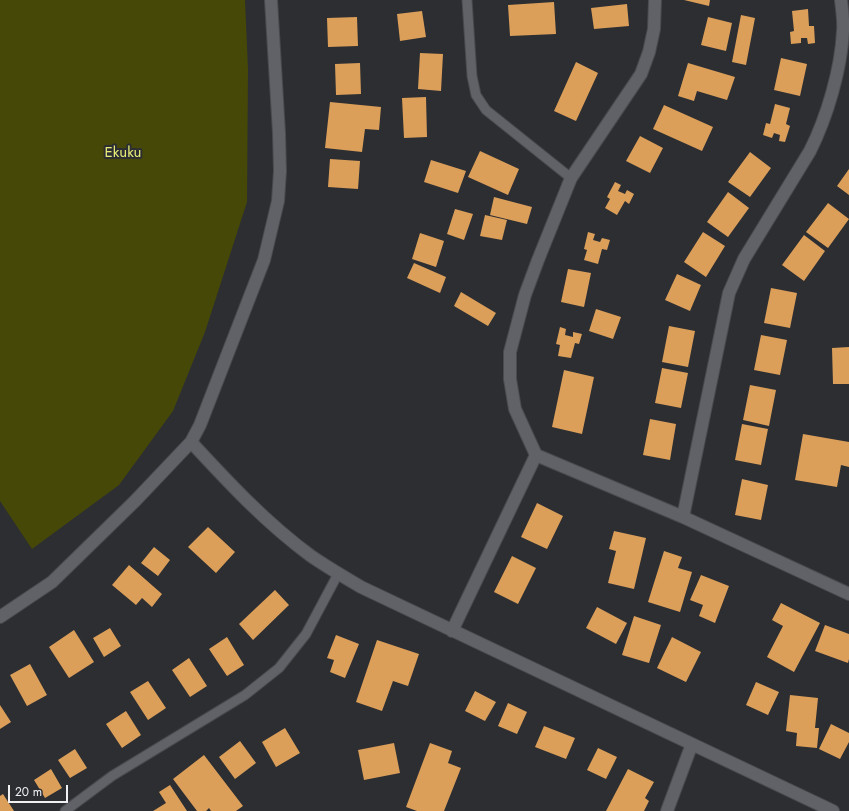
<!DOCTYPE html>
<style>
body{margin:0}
#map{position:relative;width:849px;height:811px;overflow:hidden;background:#2d2e32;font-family:Jost,sans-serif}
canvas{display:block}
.scale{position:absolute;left:8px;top:785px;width:60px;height:18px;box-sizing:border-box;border:2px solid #f0f0f3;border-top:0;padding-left:5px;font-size:12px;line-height:14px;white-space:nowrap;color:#f0f0f3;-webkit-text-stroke:3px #2d2e32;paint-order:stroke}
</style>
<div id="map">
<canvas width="849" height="811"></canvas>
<div class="scale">20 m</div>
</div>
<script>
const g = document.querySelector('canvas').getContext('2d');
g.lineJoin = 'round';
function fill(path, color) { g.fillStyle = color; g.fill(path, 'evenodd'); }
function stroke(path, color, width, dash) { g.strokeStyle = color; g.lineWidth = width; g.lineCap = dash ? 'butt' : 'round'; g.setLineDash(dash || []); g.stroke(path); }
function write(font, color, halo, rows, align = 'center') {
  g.font = font + ' Jost,sans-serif'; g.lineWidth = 4; g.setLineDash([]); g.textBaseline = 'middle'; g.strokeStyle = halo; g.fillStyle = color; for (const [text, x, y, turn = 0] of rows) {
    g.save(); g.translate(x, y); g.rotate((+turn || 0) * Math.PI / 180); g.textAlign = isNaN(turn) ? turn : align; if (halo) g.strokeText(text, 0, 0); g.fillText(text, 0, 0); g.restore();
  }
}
fill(new Path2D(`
 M0 0H245L248 69 247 202 205 332 173 411 119 485 32 549 0 501Z`), '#464808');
fill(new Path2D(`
 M684 0H710L709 6Z
 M554 2 556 34 510 36 508 5Z
 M627 4 629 26 594 29 591 8Z
 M808 9 809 26H814L815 43 808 44 807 38H801V43L791 44 790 32 794 31 792 11Z
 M422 11 426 37 400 41 397 14Z
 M741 15 755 18 746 65 732 62Z
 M357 17 358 46 328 47 327 18Z
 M708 17 732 23 726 51 701 45Z
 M420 53 443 54 441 91 418 89Z
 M781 58 807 64 800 96 774 90Z
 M576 62 598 73 576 121 554 111Z
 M360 63 361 94 336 95 335 64Z
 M688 63 735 77 727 100 697 91 694 101 678 96Z
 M426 97 427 137 404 138 402 98Z
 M330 102 381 107 379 130 365 129 362 152 325 148Z
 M775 104 790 108 786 124 790 126 785 142 779 141 780 135 774 133 772 138 763 135 766 123 770 124Z
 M664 105 713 127 702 151 653 129Z
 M640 136 663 148 650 173 626 161Z
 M480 151 519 169 508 195 468 177Z
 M750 152 771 168 750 197 728 182Z
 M330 159 360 161 358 189 328 187Z
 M431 160 466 171 458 193 424 182Z
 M849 169V195L837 186Z
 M615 182 621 185 618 191 625 194 627 190 634 194 629 204 625 201 617 215 605 208 610 199 607 197Z
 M728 192 749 208 728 237 707 222Z
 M494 197 532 207 527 224 490 215Z
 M828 203 849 219 828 248 806 232Z
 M455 209 473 214 464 240 447 234Z
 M485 215 507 220 502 240 480 236Z
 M588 232 595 234 593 240 600 242 602 238 610 240 607 250 602 249 598 264 584 260 587 250 584 249Z
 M703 232 725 246 706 277 684 262Z
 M420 233 444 241 436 267 412 259Z
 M804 235 825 251 804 281 782 265Z
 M414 263 446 277 440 293 407 278Z
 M568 269 591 273 584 307 561 302Z
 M677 274 701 285 690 311 665 300Z
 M771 288 797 293 790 328 764 323Z
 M461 292 496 313 488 326 454 306Z
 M596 309 621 317 613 339 589 331Z
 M669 326 695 331 688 367 662 362Z
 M560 327 566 329 565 335 573 337V332L582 334 579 344 575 343 571 358 558 356 560 345 556 344Z
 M761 335 787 340 780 375 754 370Z
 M849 347V384H833L832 348Z
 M662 368 688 373 681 408 655 403Z
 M564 370 594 377 582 434 552 427Z
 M750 385 776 390 769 426 743 420Z
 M650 419 676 424 670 460 643 455Z
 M742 424 768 429 761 465 735 460Z
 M803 434 849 442V467L841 465 837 487 795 480Z
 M742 479 768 485 761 520 735 515Z
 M537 503 563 516 547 549 521 537Z
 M208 527 235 552 216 573 188 547Z
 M614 531 646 538 634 589 608 583 616 551 609 549Z
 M154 547 170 560 158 576 141 563Z
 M664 551 682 557 678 568 692 572 680 612 648 602Z
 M512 556 536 568 518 604 494 592Z
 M129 565 162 594 152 607 142 598 136 605 112 585Z
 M701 575 729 586 715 623 699 616 703 605 690 600Z
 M275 590 289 605 253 640 239 624Z
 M781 603 820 623 794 672 767 657 783 626 772 620Z
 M597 607 627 623 616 644 586 628Z
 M634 616 661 625 649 663 622 655Z
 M825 625 849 634V659L848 663 815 651Z
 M110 628 121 646 104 657 93 638Z
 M74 630 94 662 69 678 49 647Z
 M336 635 359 644 345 678 330 672 334 660 327 658Z
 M227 637 244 665 227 676 209 649Z
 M672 637 701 652 686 682 657 668Z
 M377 640 419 654 408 686 393 681 382 711 356 702Z
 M189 658 207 686 190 697 172 670Z
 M30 664 47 695 27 706 10 675Z
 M148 681 166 708 148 720 130 692Z
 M756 682 779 692 768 715 746 705Z
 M475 691 496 702 485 721 465 711Z
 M790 695 818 698 815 728H819L817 748 796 746 797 733 786 731Z
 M508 703 527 712 517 734 498 726Z
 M0 705 11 722 0 729Z
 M126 711 141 735 122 748 106 724Z
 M831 724 849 733V742L840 759 819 749Z
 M544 726 575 738 566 759 535 747Z
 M285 728 300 753 276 767 262 742Z
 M240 741 256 763 235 779 219 757Z
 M394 743 400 773 364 780 358 750Z
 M430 743 452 751 448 763 461 768 444 811H417L406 807Z
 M598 748 617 757 606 779 587 770Z
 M75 749 87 768 70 778 58 760Z
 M204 755 243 806 236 811H211L209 808 206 811H197L173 779Z
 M51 769 62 788 45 798 34 780Z
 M628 769 654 782 645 798 649 801 644 811H606Z
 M170 785 187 811H153L166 803 159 792Z
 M3 794 14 811H0V796Z`), '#db9f5a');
const lane = new Path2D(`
 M467 0 472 76 476 95 486 110 571 178
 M65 811 112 776 245 695 279 668 306 634 338 574`);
const street = new Path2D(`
 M655 0 654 29 649 52 641 74 571 178 538 260 525 295 510 352V379L515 409 536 455 683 517 849 594
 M191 442C228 482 266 523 311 556 327 567 344 577 361 587L833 811
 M683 517 729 293 744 259 810 151C827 117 841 70 843 31 844 21 842 10 841 0
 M0 617 52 582 135 501 191 442 200 425 264 260 278 201 280 171 279 133 271 0
 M452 631 536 455
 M667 811 692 744`);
stroke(lane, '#4a4a4e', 11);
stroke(street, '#4a4a4e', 14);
stroke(lane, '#616268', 9);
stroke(street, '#616268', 12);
write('15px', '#e5eb76', '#2d2e32', [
 ["Ekuku",123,153]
]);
</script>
